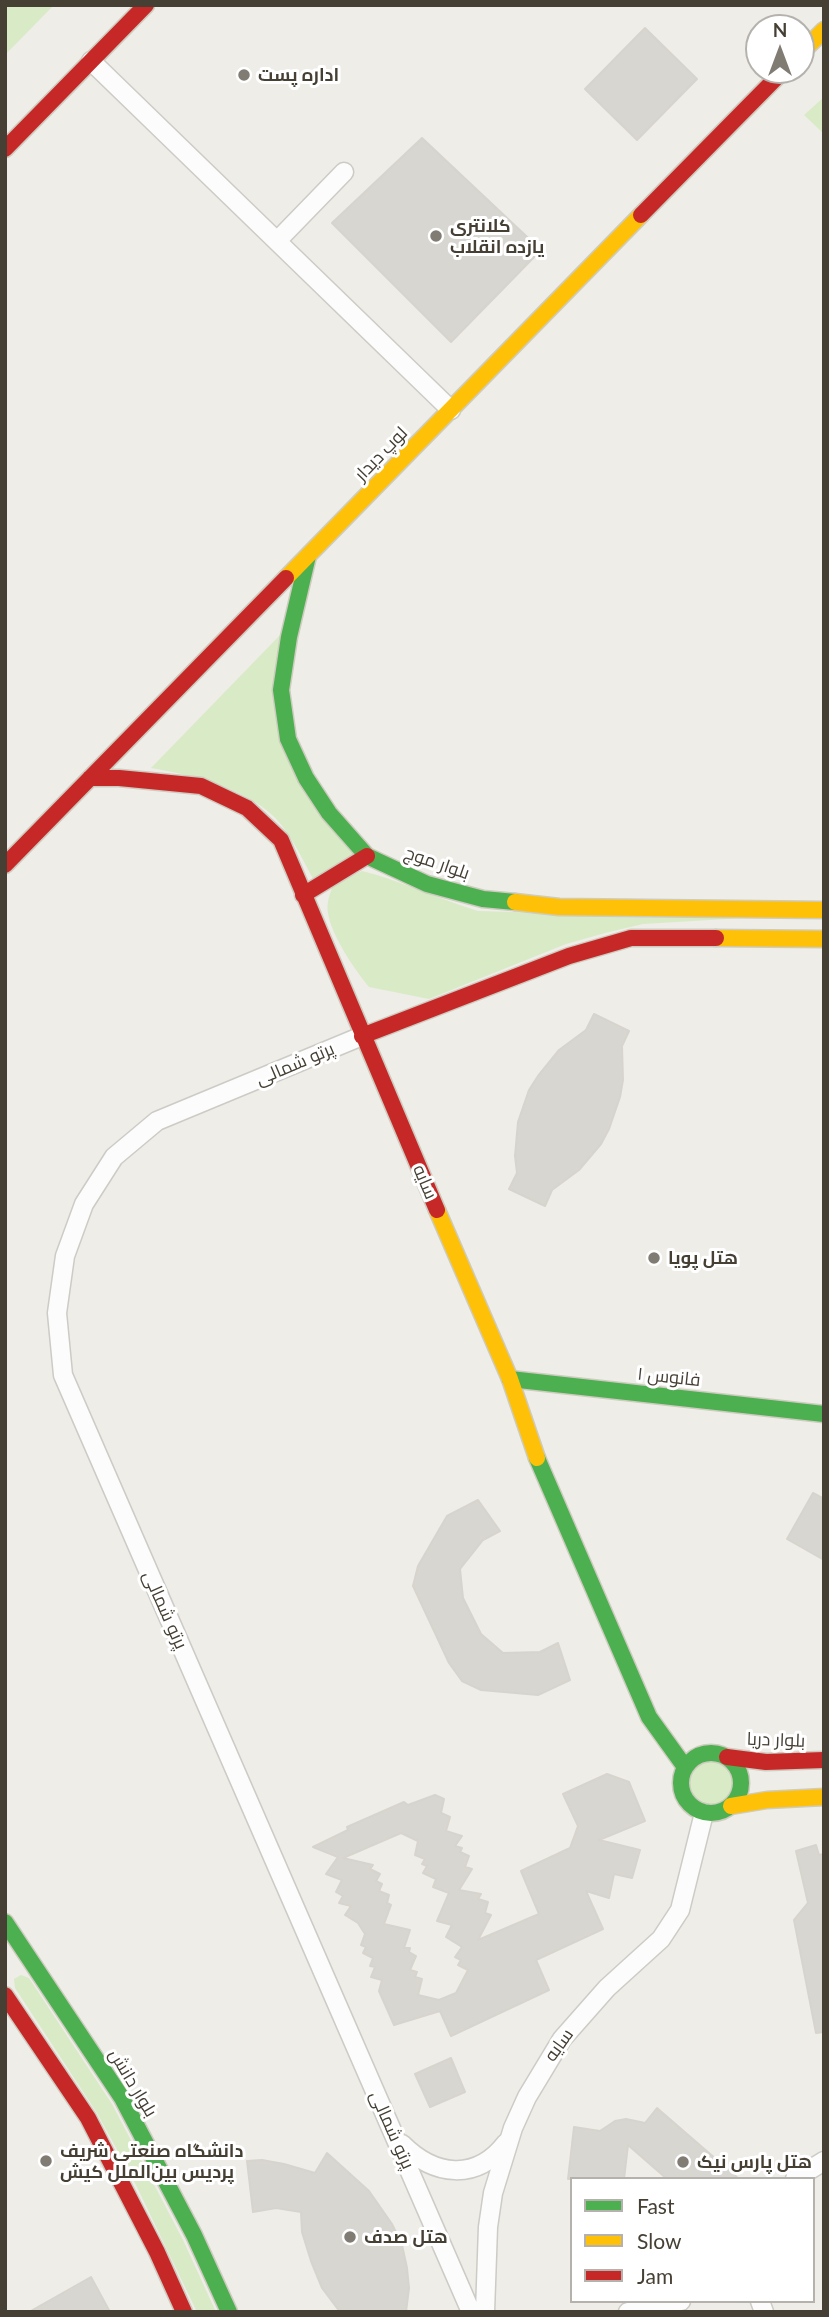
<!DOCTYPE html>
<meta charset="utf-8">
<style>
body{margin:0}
#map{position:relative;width:829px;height:2317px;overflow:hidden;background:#eeede8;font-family:Lato,sans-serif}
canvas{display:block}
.frame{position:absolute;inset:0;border:7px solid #453f34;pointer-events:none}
.legend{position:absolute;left:570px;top:2177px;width:245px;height:126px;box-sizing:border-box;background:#fff;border:2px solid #b5b2ae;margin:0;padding:9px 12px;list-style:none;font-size:21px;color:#453f34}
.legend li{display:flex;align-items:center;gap:14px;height:35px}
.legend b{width:35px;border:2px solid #b5b2ae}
.north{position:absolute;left:745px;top:14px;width:70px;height:70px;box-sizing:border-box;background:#fff;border:2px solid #b5b2ae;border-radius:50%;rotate:0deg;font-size:19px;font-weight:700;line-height:28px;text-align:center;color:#453f34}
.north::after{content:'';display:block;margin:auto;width:24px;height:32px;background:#807c73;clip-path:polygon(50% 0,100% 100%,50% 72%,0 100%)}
</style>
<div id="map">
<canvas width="829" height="2317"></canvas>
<div class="frame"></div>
<ul class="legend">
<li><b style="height:9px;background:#4caf50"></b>Fast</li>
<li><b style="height:9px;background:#ffc107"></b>Slow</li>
<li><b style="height:9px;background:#c62828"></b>Jam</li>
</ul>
<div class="north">N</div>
</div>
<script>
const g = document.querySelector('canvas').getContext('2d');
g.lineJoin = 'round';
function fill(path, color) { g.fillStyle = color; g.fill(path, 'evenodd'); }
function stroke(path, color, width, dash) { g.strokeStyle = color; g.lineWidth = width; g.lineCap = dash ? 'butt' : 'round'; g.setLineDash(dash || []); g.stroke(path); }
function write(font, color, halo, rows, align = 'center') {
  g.font = font + ' Lato,Cairo,sans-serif'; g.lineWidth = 6; g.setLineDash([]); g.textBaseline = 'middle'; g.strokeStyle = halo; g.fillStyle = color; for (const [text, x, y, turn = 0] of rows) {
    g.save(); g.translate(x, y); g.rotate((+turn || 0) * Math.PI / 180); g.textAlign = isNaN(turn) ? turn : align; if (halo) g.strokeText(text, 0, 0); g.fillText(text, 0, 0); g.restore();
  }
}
fill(new Path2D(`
 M5 5H54L5 55Z
 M824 97V134L804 115Z
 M282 633 275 703 357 853 315 882C302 859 290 831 271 814 243 788 188 774 151 768Z
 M362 871C402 881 438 899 478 911L743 918 643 924 605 933 566 944 429 999 369 987C355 970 331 935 328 913 326 903 330 894 333 885Z
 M689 1783a22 22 0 1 1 44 0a22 22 0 1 1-44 0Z
 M21 1975 29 1978 112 2104 183 2240 216 2312H197L133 2179 97 2113 15 1988 14 1979Z`), '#d9eac7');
const building = new Path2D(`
 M645 28 697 79 637 140 585 89Z
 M422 138 541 250 451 342 332 223Z
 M594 1014 629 1031 622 1046 623 1080 620 1097 609 1129 601 1144 579 1170 552 1190 545 1206 509 1189 517 1173 515 1156 518 1122 529 1090 538 1076 559 1050 586 1030Z
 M813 1493 824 1499V1560L787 1539Z
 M478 1500 500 1531 483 1540 460 1569 463 1598 481 1634 503 1653 540 1652 558 1643 570 1680 538 1695 481 1690 462 1681 449 1663 413 1586 418 1566 447 1516Z
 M607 1774 629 1782 645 1821 599 1840 640 1850 632 1878 614 1874 609 1898 586 1891 603 1929 536 1960 549 1990 451 2036 440 2011 394 2025 379 1991 382 1980 371 1977 375 1967 370 1966 373 1958 363 1953 366 1947 361 1945 365 1934 358 1923 345 1915 351 1906 339 1903 343 1896 336 1892 342 1880 326 1874 338 1857 313 1847 348 1830 347 1827 404 1802 408 1805 435 1795 444 1799 441 1813 450 1817 446 1831 462 1836 455 1846 462 1848 460 1852 469 1856 465 1867 472 1869 459 1890 481 1894 478 1899 488 1902 485 1913 491 1915 478 1940 539 1914 521 1871 570 1848 578 1826 563 1794ZM401 1833 418 1841 415 1855 425 1859 422 1864 427 1866 423 1873 436 1879 433 1887 449 1893 437 1921 452 1925 446 1937 462 1947 455 1957 461 1960 458 1965 468 1970 456 1993 439 2000 418 1995 422 1979 415 1977 417 1972 410 1970 416 1956 409 1952 410 1948H404L410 1930 384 1924 391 1905 387 1903 389 1895 379 1891 382 1884 376 1881 380 1874 370 1869 373 1865 343 1858Z
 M816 1845 819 1855 824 1854V2032L816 2033 794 1920 808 1903 796 1851Z
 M451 2058 465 2092 430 2107 415 2074Z
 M657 2108 739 2179H667L628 2145 624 2179H568L574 2127 600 2131 615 2121 626 2119 645 2123Z
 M327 2153 369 2191 392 2224 402 2245 407 2268 409 2288 406 2312H340L322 2288 311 2261 302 2232 301 2212 276 2208 253 2212 247 2161 262 2160 284 2164 315 2173Z
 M91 2277 110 2312H29Z`);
fill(building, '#d8d6d0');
stroke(building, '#d7d4ce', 2);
const street = new Path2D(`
 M91 61 451 410
 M277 241 344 172
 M362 1036 157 1121 114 1157 84 1204 65 1256 57 1313 63 1375 471 2312
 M402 2144C434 2176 476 2182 506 2143
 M795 2179 824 2161
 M760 2301 764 2312
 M485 2312 488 2227 493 2193 513 2128 527 2097 562 2039 607 1988 661 1939 680 1910 704 1813
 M628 2312 681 2301`);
const fast = new Path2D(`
 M308 556 289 637 281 690 288 739 306 778 329 813 367 856 427 884 483 899 515 902
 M510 1379 824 1414
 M537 1458 649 1717 685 1767
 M681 1783a30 30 0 1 1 60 0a30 30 0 1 1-60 0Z
 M5 1922 122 2098 194 2235 229 2312`);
const slow = new Path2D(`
 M801 53 824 30
 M286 578 641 215
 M515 902 559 907 824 910
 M716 938 824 939
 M437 1210 510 1379 537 1458
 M731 1806 767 1800 824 1797`);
const jam = new Path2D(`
 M5 149 146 5
 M641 215 784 70
 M90 778H119L201 786 247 808 281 840 437 1210
 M5 865 286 578
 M303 895 367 856
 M362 1036 569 956 631 938H716
 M727 1757 766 1762 824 1760
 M5 1995 88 2118 157 2252 184 2312`);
stroke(street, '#cdcbc5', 21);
stroke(fast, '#cecbbf', 19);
stroke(slow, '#cecbbf', 19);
stroke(jam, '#cecbbf', 19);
stroke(street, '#fcfcfc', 18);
stroke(fast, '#4caf50', 16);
stroke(slow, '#ffc107', 16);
stroke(jam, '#c62828', 16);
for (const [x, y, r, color] of [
 [244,75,7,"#807c73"],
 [436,236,7,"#807c73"],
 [654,1258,7,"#807c73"],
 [46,2161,7,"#807c73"],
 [683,2162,7,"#807c73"],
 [350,2237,7,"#807c73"]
]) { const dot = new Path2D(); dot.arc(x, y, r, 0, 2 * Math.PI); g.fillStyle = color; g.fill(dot); stroke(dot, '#fff', 2.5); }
write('bold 18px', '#453f34', '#fff', [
 ["اداره پست",258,75],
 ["کلانتری",450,226],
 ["یازده انقلاب",450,247],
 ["هتل پویا",668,1258],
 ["دانشگاه صنعتی شریف",60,2151],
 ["پردیس بین‌الملل کیش",60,2172],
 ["هتل پارس نیک",697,2162],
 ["هتل صدف",364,2237]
], 'left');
write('18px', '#453f34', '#fff', [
 ["لوپ دیدار",381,454,-46],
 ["بلوار موج",437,863,19],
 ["پرتو شمالی",295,1064,-23],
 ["سایه",425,1182,67],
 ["فانوس ۱",669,1377,6],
 ["پرتو شمالی",165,1610,66],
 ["بلوار دریا",776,1740,2],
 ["سایه",559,2045,-54],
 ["بلوار دانش",133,2083,59],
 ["پرتو شمالی",392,2130,66]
]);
</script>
